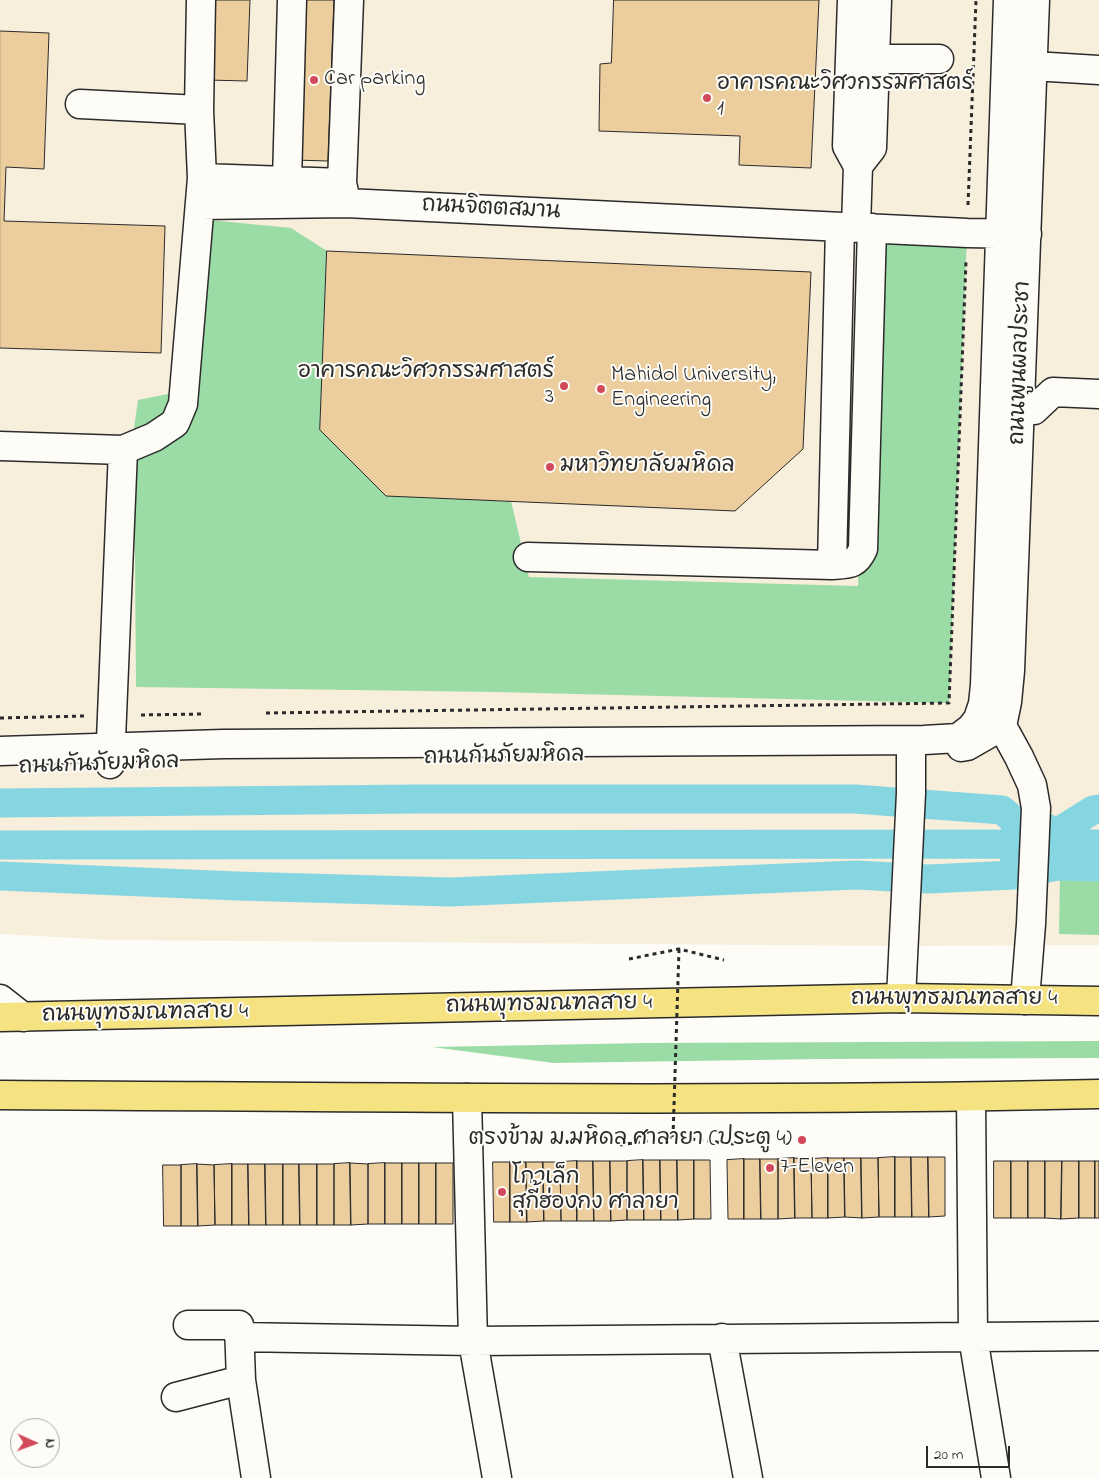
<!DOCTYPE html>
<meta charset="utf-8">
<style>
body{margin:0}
#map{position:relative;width:1099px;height:1478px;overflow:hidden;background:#fdfcf7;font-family:"Indie Flower",sans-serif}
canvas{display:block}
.north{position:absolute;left:10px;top:1418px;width:50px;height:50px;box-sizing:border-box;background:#fdfcf7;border:1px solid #a9a8a5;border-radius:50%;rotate:92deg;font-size:14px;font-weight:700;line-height:20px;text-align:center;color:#2b2b2b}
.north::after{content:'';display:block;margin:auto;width:18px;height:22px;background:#d1495b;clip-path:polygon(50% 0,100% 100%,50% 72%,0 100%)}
.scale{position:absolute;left:926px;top:1446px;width:84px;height:22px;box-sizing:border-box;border:2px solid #2b2b2b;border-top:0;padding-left:6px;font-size:15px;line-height:18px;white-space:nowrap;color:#2b2b2b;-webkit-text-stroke:4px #fdfcf7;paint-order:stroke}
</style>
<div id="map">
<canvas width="1099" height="1478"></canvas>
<div class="north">N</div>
<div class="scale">20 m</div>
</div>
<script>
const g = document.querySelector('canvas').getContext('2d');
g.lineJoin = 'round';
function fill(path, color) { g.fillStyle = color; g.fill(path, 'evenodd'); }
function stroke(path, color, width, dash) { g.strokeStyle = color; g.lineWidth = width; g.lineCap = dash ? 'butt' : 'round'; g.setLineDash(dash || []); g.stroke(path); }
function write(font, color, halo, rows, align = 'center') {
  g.font = font + ' "Indie Flower","Playpen Sans Thai",sans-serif'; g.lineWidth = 4; g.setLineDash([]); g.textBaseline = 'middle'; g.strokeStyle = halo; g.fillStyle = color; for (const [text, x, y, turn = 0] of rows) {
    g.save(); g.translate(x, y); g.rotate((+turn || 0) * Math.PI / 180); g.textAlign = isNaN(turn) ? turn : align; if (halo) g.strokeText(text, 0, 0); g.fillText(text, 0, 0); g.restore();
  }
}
fill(new Path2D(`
 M0 0H1099V945L904 946 110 940 0 934Z`), '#f8eedc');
fill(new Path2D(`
 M189 218 291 228 327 251 320 430 511 501 529 577 858 586 872 228 967 233 949 703 495 692 136 687 134 428 138 400 183 391Z
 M1060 871H1099V935L1059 934Z
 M1099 1041V1058L821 1059 554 1063 432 1047 645 1043Z`), '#9bdca6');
stroke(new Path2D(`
 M0 803 418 799H855L1002 810 1016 822 1014 875 929 879 857 875 450 892 237 886 0 876
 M1034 824 1058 832 1093 810 1099 809
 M0 845 1099 844
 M1014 872V875L1057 866 1099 867`), '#86d6e2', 29);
const building = new Path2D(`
 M209 0H250L247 81 207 80Z
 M299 0H334L328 161 294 160Z
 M614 0H819L811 168 739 165 740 136 599 131 600 64 611 63Z
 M0 31 49 33 44 169 6 167 4 221 165 226 161 353 0 348Z
 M327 251 811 272 803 449 735 511 386 496 320 430Z
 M895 1157H911L912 1217H895Z
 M895 1157V1217H879L878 1158Z
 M911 1157H928L929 1217H912Z
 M928 1157H945V1216L929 1217Z
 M794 1158 811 1159 812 1218H795Z
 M794 1158 795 1218 778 1219V1159Z
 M828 1158H844L845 1217 828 1218Z
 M828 1158V1218H812L811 1159Z
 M844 1158H861L862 1218 845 1217Z
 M861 1158H878L879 1217 862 1218Z
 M744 1159H760L761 1219H744Z
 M744 1159V1219H728L727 1160Z
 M760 1159H778V1219H761Z
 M643 1160H660L661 1220H644Z
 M643 1160 644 1220H627V1161Z
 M660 1160H677L678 1220H661Z
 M677 1160H694V1219L678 1220Z
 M694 1160H710L711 1219H694Z
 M577 1161H593L594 1221H577Z
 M577 1161V1221H561L560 1162Z
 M593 1161H610L611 1221H594Z
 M610 1161H627V1220L611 1221Z
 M994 1161H1011V1218H994Z
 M1011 1161H1028V1218H1011Z
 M1028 1161H1045V1218H1028Z
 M1045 1161H1062L1061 1219 1045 1218Z
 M1062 1161H1079V1218L1061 1219Z
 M1079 1161H1095V1218H1079Z
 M1095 1161H1099V1218H1095Z
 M493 1162H510V1222H494Z
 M510 1162H526L527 1222H510Z
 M526 1162H543L544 1221 527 1222Z
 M543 1162H560L561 1221H544Z
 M350 1163 351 1225H334V1164Z
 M350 1163 368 1164V1224L351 1225Z
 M385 1163V1224H368V1164Z
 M385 1163H402V1224H385Z
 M402 1163H419V1224H402Z
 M419 1163H436V1224H419Z
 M436 1163H453V1224H436Z
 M197 1164 198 1226H181V1165Z
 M197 1164 214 1165 215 1225 198 1226Z
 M232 1164V1225H215L214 1165Z
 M232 1164H248L249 1225H232Z
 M248 1164H265L266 1225H249Z
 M265 1164H283V1225H266Z
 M283 1164H299L300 1225H283Z
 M299 1164H317V1225H300Z
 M317 1164H334V1225H317Z
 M163 1165H181V1226H164Z`);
fill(building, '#ebcd9e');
stroke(building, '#2b2b2b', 1);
const minor = new Path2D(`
 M852 0 847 146 858 166 856 227
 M856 59H939
 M1033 66 1099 70
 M80 104 199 110 202 178
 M199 110 201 0
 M858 166 872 148 877 0
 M287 181 292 0
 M346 201 342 183 349 0
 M201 205 346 203 967 233 1027 234
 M1020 409 1034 410 1053 392 1099 394
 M0 446 123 450 110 764
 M123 450 154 437 175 423 183 404 202 178 342 183
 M528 557 832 565C849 564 856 565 863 549L872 228
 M832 565 840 227
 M1002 726 1007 702 1010 671 1035 0
 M1002 726 1019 757 1032 785 1036 808 1031 924 1025 1000
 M961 747 967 746 1002 726
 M0 751 223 744 924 740 958 738 971 728 978 719 983 704 985 685 1008 0
 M901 998 911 793V752
 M0 999 23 1017
 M971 1097 973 1337 996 1478
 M467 1098 473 1341 497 1478
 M188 1325H239L241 1380 256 1478
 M239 1337 473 1341 1099 1336
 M722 1338 748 1478
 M176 1397 241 1380`);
const major = new Path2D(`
 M0 1017 901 998 1099 1001
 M0 1095C366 1097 733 1102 1099 1094`);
stroke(minor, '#2b2b2b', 31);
stroke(major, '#2b2b2b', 31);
stroke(new Path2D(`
 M968 205 976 0
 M266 713 949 703 966 261
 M141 715 202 714
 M0 718 84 716
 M629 959 679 949 724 960
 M620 1145 673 1137 734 1144`), '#2b2b2b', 3, [4, 4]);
stroke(minor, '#fdfcf7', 28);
stroke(major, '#f5e382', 28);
stroke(new Path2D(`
 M673 1137 679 949`), '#2b2b2b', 3, [4, 4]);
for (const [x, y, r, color] of [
 [314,80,5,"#d1495b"],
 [707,98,5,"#d1495b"],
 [564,386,5,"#d1495b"],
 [601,389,5,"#d1495b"],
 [550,467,5,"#d1495b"],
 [802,1140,5,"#d1495b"],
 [770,1168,5,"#d1495b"],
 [502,1192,5,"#d1495b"]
]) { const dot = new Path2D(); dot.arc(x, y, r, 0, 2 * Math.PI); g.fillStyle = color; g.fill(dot); stroke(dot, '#fdfcf7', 2); }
write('22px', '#2b2b2b', '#fdfcf7', [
 ["Car parking",324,80],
 ["อาคารคณะวิศวกรรมศาสตร์",717,85],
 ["1",717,110],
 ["อาคารคณะวิศวกรรมศาสตร์",554,373,"right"],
 ["3",554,398,"right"],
 ["Mahidol University,",611,376],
 ["Engineering",611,401],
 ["มหาวิทยาลัยมหิดล",560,467],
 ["ตรงข้าม ม.มหิดล ศาลายา (ประตู 4)",792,1140,"right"],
 ["7-Eleven",780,1168],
 ["โกวเล็ก",512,1179],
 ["สุกี้ฮ่องกง ศาลายา",512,1204]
], 'left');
write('22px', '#2b2b2b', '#fdfcf7', [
 ["ถนนจิตตสมาน",491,210,3],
 ["ถนนพูนผลประชา",1022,363,-88],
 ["ถนนกันภัยมหิดล",504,758,-1],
 ["ถนนกันภัยมหิดล",99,766,-2],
 ["ถนนพุทธมณฑลสาย 4",954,1000],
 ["ถนนพุทธมณฑลสาย 4",549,1006,-1],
 ["ถนนพุทธมณฑลสาย 4",145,1015,-1]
]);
</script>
